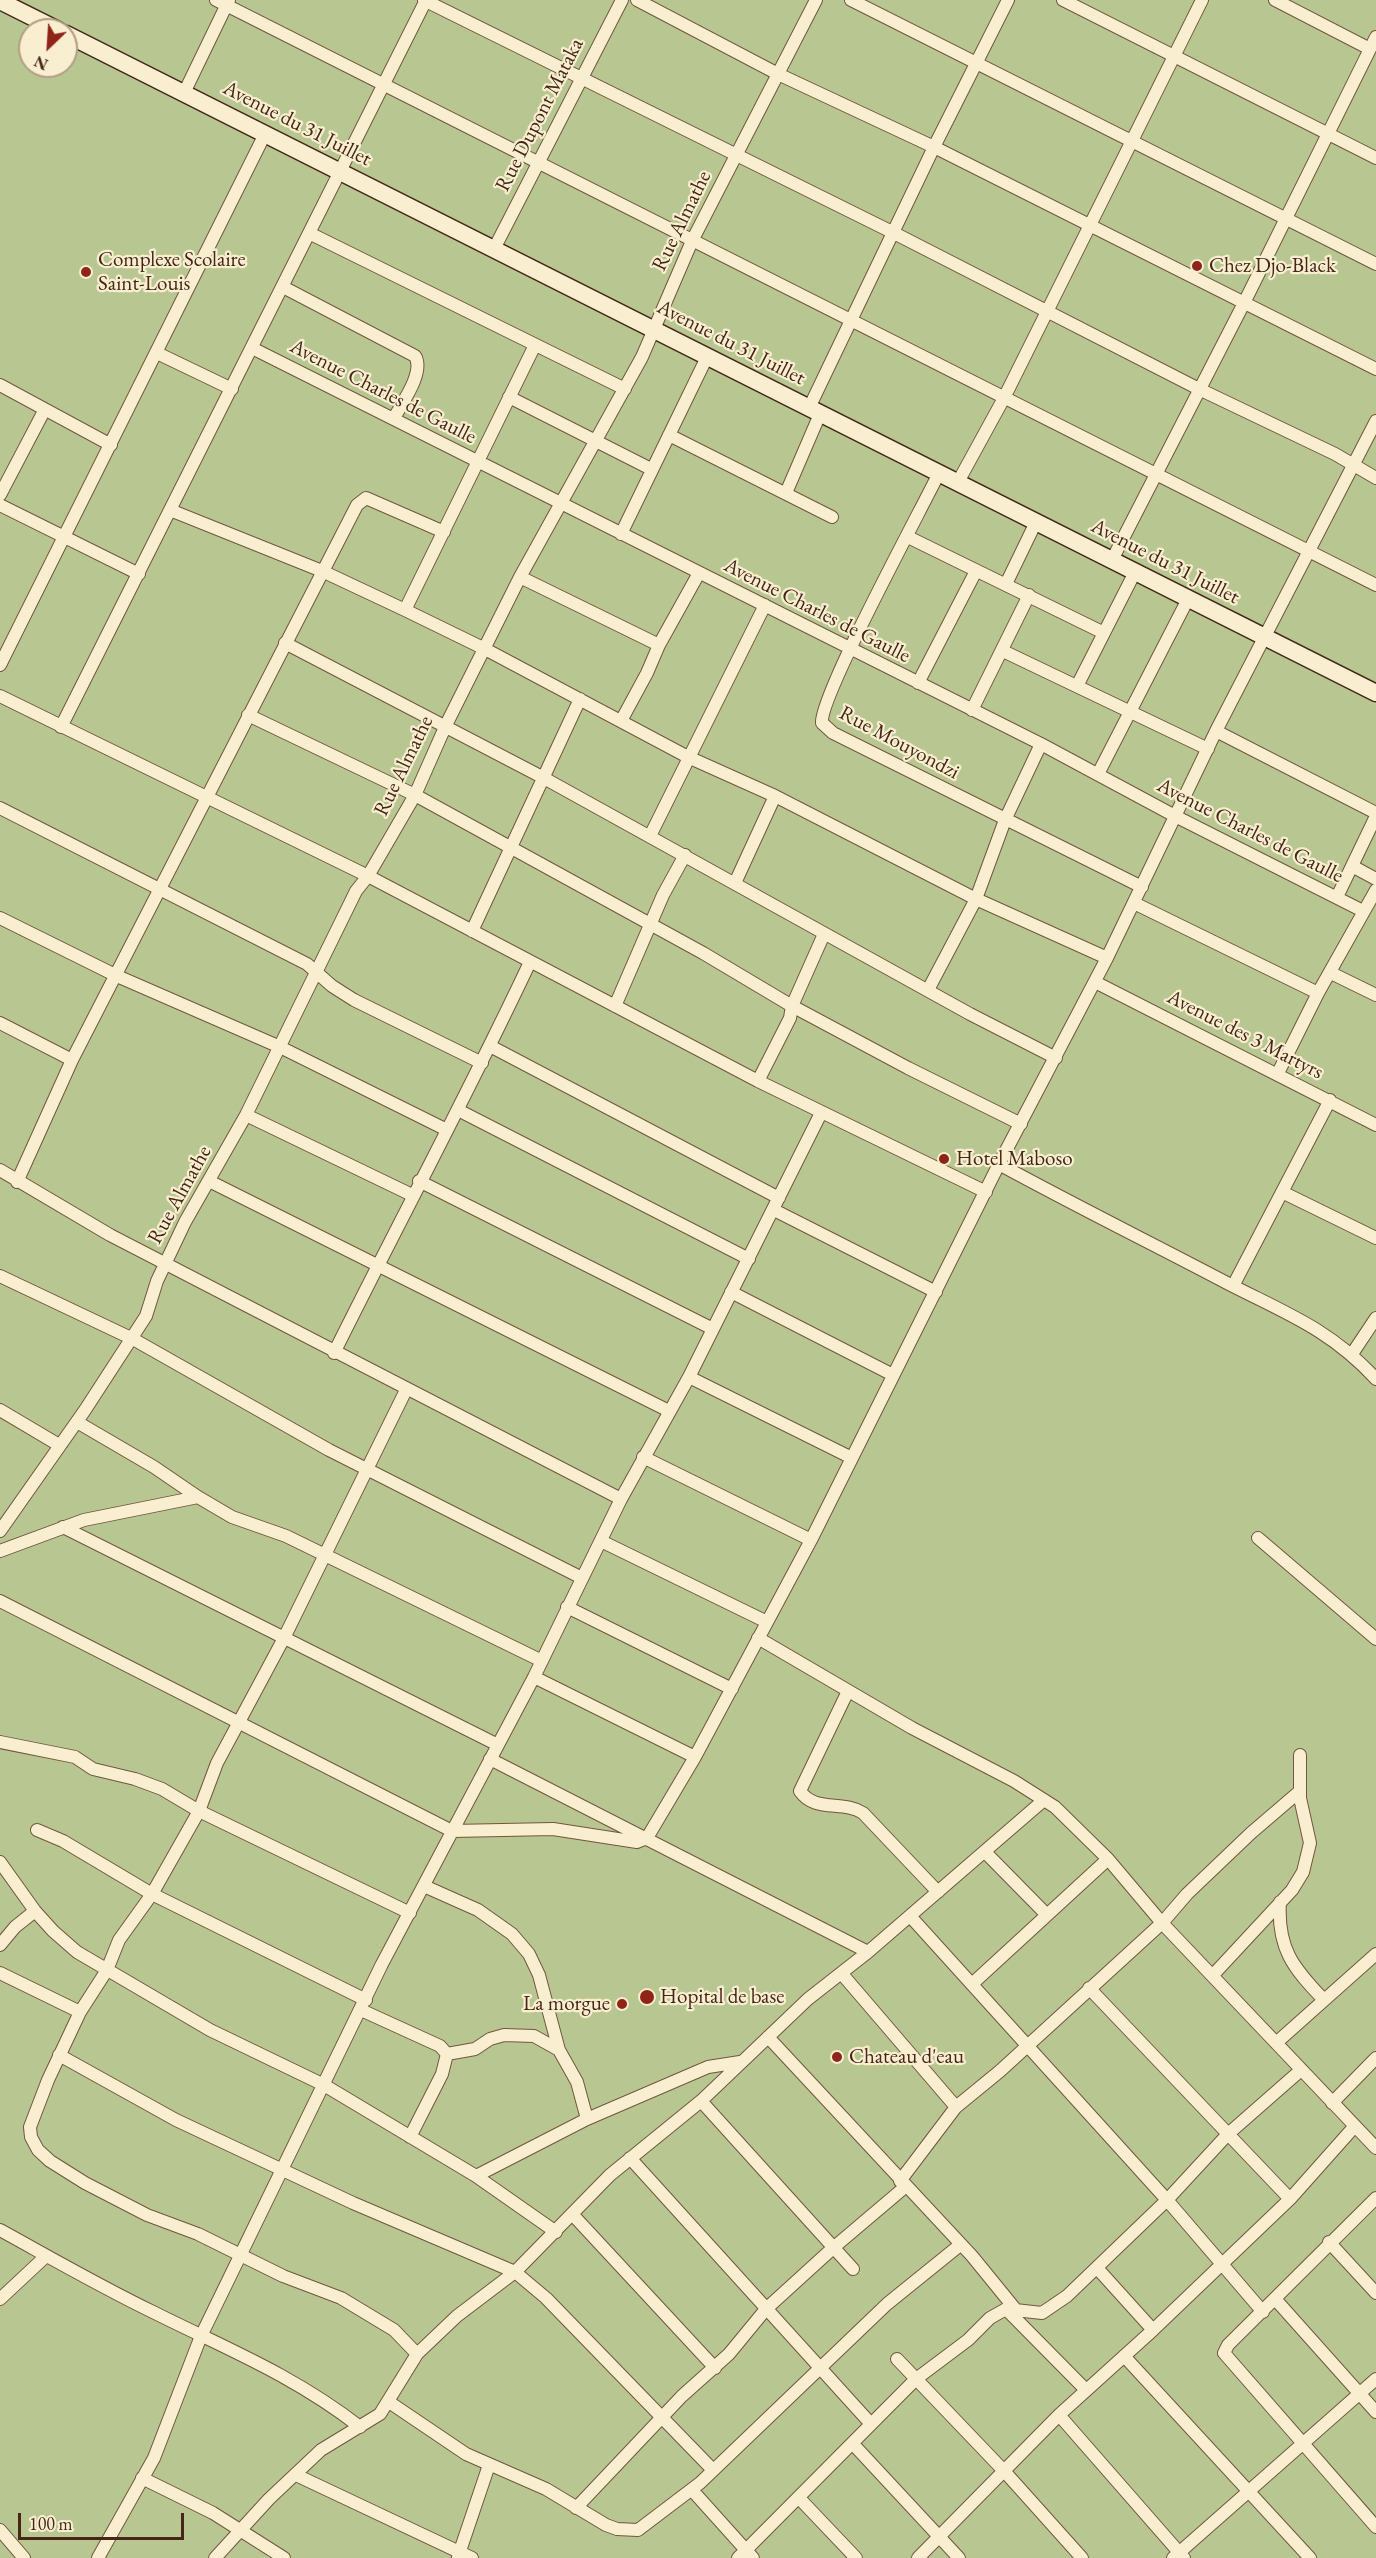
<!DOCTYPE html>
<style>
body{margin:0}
#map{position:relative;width:1376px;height:2558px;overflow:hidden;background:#f6e5b6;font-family:"EB Garamond",serif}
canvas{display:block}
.north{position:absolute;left:18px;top:18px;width:60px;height:60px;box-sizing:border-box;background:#f9eed0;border:2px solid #b19e86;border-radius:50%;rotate:205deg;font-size:16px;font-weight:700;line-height:24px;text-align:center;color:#462617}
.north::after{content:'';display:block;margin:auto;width:21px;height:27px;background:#8f2418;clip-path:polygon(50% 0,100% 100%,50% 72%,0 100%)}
.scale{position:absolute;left:18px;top:2513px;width:166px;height:27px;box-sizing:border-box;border:3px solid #462617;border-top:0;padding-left:8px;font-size:18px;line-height:21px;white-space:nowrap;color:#462617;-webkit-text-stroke:4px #f9eed0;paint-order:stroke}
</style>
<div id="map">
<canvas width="1376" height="2558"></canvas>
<div class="north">N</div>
<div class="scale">100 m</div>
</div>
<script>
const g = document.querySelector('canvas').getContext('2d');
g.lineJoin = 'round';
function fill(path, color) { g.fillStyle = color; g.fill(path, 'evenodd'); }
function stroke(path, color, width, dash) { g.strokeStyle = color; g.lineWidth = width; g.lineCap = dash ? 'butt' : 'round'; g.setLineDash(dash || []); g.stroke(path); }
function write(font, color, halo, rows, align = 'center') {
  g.font = font + ' "EB Garamond",serif'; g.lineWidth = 4.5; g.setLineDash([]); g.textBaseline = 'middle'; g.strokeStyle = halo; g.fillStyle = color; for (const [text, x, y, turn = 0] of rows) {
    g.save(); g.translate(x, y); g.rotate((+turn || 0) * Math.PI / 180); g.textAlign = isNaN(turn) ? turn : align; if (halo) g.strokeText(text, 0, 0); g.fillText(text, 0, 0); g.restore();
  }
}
fill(new Path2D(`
 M0 0H1376V2558H0ZM30 30H66V66H30Z`), '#b8c691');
const street = new Path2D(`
 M216 0 1376 585
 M424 0 892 232 1199 389 1335 454 1376 478
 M637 0 778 74 934 147 1376 369
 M851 0 1376 264
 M1063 0 1376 158
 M1275 0 1370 49
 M184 93 229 0
 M311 234 625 389
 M494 249 622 0
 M283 287 415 356C425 372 402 403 394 418
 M252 348 1041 744 1175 816 1363 911
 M157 353 232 389
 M0 385 111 445
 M509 397 651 469
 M809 408 934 147 1008 0
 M669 435 832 517
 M939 473C921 510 819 698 822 723L833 733 1142 887
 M958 482 1004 398 1202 0
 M786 493 820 414
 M0 495 44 411
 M0 505 139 574
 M170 510 322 571 405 610 485 649 688 757 775 796 976 899 1107 958
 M621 534 707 357
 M908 537 1104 633
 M1112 560 1244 303 1376 37
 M520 577 659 645 699 573
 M1006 584 1036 522
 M405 610 535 345
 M285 643 542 777 970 1014 1056 1058
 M1003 651 1208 749
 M0 665 265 134
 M918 683 976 571
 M1077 686 1135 572
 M0 696 368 876 758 1081 986 1192
 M972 710 1029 595
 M248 715 415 795 703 953 792 1006 908 1068 1021 1124
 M621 721 647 673 659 645
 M61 727 426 0
 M1216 731 1376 813
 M1098 774 1188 599
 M0 808 307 964 332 986 354 1000 482 1063
 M650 836 765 605
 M1352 866 1376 879
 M735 883 775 796
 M1337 897 1376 816
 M1134 903 1318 993
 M0 918 117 976 280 1047 447 1130
 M472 931 580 699
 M1331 973 1376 995
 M1095 982 1376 1125
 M928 990 976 899 1005 820 1041 744
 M615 1006 663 895 685 855
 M0 1023 72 1060
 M490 1046 779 1198
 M1278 1073 1318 993 1376 890
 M758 1081 790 1018 792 1006 824 934
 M458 1110 749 1259
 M246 1115 412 1195
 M999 1164C1074 1205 1151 1243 1227 1283 1285 1313 1330 1329 1376 1379
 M0 1170 110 1235 621 1499
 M209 1181 669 1411
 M419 1181 713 1329
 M17 1182 72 1060 357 505 366 498 444 532
 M1282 1192 1376 1238
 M774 1210 936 1292
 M0 1276 133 1339 329 1450 582 1578
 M1233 1286 1330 1100
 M731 1292 893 1375
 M334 1353C399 1222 468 1094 530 962
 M1352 1354 1376 1318
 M689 1377 850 1457
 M406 1390 284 1638 217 1763 199 1811 152 1894 119 1940 107 1970 80 2012 48 2080 30 2127 31 2137 38 2150 50 2161 85 2183 147 2215 198 2234 283 2276 341 2298 394 2330 417 2354
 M0 1410 59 1445
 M77 1422 154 1467 198 1497
 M643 1457 811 1540
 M63 1527 496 1744
 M0 1531 85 1410 146 1316 157 1281 185 1222 246 1115 356 891 368 876 415 795 446 725 520 577 642 357 692 241 816 0
 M1258 1538 1376 1639
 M601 1541 767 1622
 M0 1551 84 1520 198 1497 232 1517 286 1536 542 1661
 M0 1601 452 1831 553 1829 637 1842 647 1838 695 1757 811 1540 999 1164 1107 958 1216 731 1376 421
 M567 1607 732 1689
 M758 1638 912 1728 1014 1781 1055 1807 1108 1859 1162 1923 1376 2148
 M534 1677 695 1757
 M848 1691 800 1791C815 1813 843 1800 863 1813L938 1892
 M0 1742 75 1757 93 1769 135 1779 162 1789 199 1811 410 1913
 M490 1759 868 1952
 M37 1830 63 1841 152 1894 366 2000
 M985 1852 1047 1915
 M0 1862 35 1911 53 1931 77 1952 210 2030 324 2085 476 2176 556 2232
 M424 1886 478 1910 512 1934 529 1954 539 1975 559 2050 577 2082 587 2119
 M1280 1902C1277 1948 1293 1968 1324 2000
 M910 1916 1167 2200 1263 2312
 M0 1945 15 1927 35 1911
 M0 1973 80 2012
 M842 1974 956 2107 1000 2071 1162 1923 1187 1894 1251 1833 1300 1791
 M1213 1975 1292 1890 1303 1872 1310 1843 1300 1798V1755
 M972 1984 1108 1859
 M1089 1988 1290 2199
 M361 2010 440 2046 447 2054 442 2074 410 2137
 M768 2037 972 2256 1016 2310
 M1276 2043 1376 1954
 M447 2054 475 2049 490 2039 504 2035 534 2036 559 2050
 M59 2055 176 2120 353 2203 515 2272 546 2298 713 2470
 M701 2101 853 2269
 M1332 2103 1376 2058
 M630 2158 871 2424
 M476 2176 587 2119 708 2067 740 2062
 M900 2181 956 2107
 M1376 2198 1228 2345 1224 2353 1376 2527
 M573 2215 715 2368
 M0 2230C51 2258 101 2287 153 2312 227 2349 293 2375 360 2427
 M1329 2242 1376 2293
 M1097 2268 1153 2330
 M0 2299 45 2257
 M1276 2300 1376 2412
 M1006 2309 1086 2390
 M1124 2356 1310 2558
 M897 2359 1005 2472 1082 2558
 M389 2402 466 2454 546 2489 606 2525 617 2529 638 2530 700 2483 887 2304 960 2245
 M1059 2415 1184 2558
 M853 2444 959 2558
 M296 2475 472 2558
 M142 2478 213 2513 284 2558
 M692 2490 753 2558
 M799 2498 856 2558
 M576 2508 682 2396 729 2354 766 2309 833 2248 905 2187
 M0 2530 24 2558
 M458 2557 489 2465
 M98 2558 154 2458 201 2336 382 1964 534 1677 621 1499 689 1377 821 1113
 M215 2558 269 2499 321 2450 380 2414 417 2354 457 2316 515 2272 610 2175 701 2101 808 1999 868 1952 1044 1800
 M738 2558 916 2379 968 2340 990 2318 1006 2309 1042 2313 1067 2296 1167 2200 1228 2134 1301 2070
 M918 2558 1059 2415 1153 2330 1290 2199 1354 2127
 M1173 2558 1376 2379`);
const secondary = new Path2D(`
 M0 1 58 30
 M66 34 1376 693`);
stroke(street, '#72563f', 14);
stroke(secondary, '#462617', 19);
stroke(street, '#f9eed0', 12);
stroke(secondary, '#f9eed0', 16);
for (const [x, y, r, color] of [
 [1197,266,6,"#8f2418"],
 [86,272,6,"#8f2418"],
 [944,1159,6,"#8f2418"],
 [647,1997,8,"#8f2418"],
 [622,2004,6,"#8f2418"],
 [837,2057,6,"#8f2418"]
]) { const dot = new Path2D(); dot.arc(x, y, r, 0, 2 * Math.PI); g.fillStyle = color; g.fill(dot); stroke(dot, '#f9eed0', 2); }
write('21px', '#462617', '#f9eed0', [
 ["Rue Dupont Mataka",540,115,-63],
 ["Avenue du 31 Juillet",297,124,27],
 ["Rue Almathe",682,221,-64],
 ["Avenue du 31 Juillet",731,343,27],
 ["Avenue Charles de Gaulle",383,392,27],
 ["Avenue du 31 Juillet",1165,562,27],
 ["Avenue Charles de Gaulle",817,611,27],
 ["Rue Mouyondzi",899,743,28],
 ["Rue Almathe",404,766,-64],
 ["Avenue Charles de Gaulle",1250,831,27],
 ["Avenue des 3 Martyrs",1245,1035,27],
 ["Rue Almathe",180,1195,-61]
]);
write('21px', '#462617', '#f9eed0', [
 ["Complexe Scolaire",98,260],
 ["Saint-Louis",98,284],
 ["Chez Djo-Black",1209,266],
 ["Hotel Maboso",956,1159],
 ["Hopital de base",660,1997],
 ["La morgue",610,2004,"right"],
 ["Chateau d'eau",849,2057]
], 'left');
</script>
